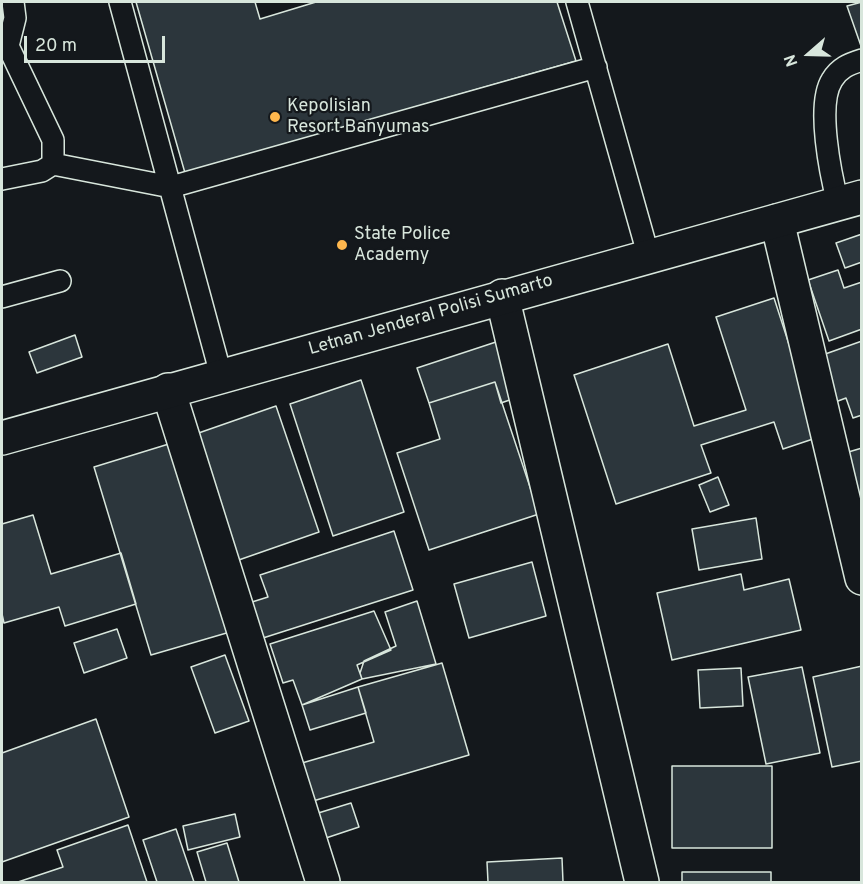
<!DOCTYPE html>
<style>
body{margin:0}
#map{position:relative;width:863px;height:884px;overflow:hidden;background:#14181c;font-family:Overpass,sans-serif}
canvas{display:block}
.frame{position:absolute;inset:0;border:3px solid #d8e6dc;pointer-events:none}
.north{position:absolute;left:779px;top:24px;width:60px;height:60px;-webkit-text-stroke:4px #14181c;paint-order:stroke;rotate:250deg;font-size:16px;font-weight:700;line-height:24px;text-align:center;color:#d8e6dc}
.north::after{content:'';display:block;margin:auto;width:21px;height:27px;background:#d8e6dc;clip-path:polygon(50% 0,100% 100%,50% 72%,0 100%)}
.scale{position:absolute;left:24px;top:36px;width:141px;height:27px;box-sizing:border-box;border:3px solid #d8e6dc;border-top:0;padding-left:8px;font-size:18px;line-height:21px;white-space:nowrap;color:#d8e6dc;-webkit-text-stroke:4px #14181c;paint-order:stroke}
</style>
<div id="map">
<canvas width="863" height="884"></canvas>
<div class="frame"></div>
<div class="north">N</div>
<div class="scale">20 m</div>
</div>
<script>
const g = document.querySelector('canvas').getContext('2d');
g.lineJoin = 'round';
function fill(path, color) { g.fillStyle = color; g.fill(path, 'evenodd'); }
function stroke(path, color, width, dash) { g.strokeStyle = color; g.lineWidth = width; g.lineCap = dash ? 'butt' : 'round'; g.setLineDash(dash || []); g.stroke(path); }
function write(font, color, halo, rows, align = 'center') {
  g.font = font + ' Overpass,sans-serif'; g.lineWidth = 4.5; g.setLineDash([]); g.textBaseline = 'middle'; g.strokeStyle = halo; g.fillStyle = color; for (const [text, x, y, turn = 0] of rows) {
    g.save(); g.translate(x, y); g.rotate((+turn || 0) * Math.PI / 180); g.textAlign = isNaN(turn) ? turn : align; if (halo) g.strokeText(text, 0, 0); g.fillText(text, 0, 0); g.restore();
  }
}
const building = new Path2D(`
 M136 2H255L260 19 316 2H557L576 61 185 173Z
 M862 2V46H861L847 6Z
 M862 234V262L845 268 836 243Z
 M838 270 844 288 862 282V329L829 341 808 280Z
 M774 298 819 437 783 449 774 422 701 445 711 473 616 504 574 375 668 344 694 426 746 410 716 317Z
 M75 335 82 357 37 373 29 352Z
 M502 340 521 396 501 403 495 382 429 403 417 368Z
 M862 341V415L853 418 846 398 830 404 814 358Z
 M361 380 404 512 333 536 290 404Z
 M495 382 539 514 429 550 397 453 440 439 429 403Z
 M276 406 319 532 233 562 190 436Z
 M172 443 230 632 151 655 94 467Z
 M862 448V504L845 453Z
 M718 477 729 505 710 512 699 485Z
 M33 515 51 574 121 553 136 604 65 626 59 607 4 623 2 614V524Z
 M756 518 762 559 699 570 692 529Z
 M394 531 413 590 263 638 252 602 268 597 260 575Z
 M532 562 546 616 469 638 454 584Z
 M741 574 744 590 789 579 801 630 672 660 657 593Z
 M417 601 436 664 362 679 360 673 364 661 396 646 385 612Z
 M374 611 391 650 357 665 362 679 302 705 293 680 283 683 270 644Z
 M117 629 127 658 84 673 74 643Z
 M225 655 249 721 215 733 191 667Z
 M442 663 469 755 313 801 302 763 374 742 358 687Z
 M862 666V761L832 767 813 677Z
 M802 667 820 753 766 764 748 677Z
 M741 668 743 706 700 708 698 670Z
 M358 687 366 713 310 730 302 705Z
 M96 719 129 817 2 862V753Z
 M672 766H772V848H672Z
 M351 803 359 827 323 839 315 814Z
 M235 814 240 837 188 850 183 826Z
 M128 825 147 882H18L63 867 57 850Z
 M176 829 194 882H157L143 840Z
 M227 843 239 882H206L197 852Z
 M562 858 563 882H488L487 862Z
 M682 872H771V882H682Z`);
fill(building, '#2c363c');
stroke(building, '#d8e6dc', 1.5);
const service = new Path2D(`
 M120 2 221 375
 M577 2 648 254
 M2 49 8 46 15 18 13 2
 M53 164 171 187 596 67
 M2 179 42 171 53 164V140L8 46
 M838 203C831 176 816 105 832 80 839 68 849 64 862 60
 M2 297 60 281`);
const minor = new Path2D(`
 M777 221 862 578
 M502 296 642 882
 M168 390 323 882`);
const tertiary = new Path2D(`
 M2 438 862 197`);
stroke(service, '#d8e6dc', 24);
stroke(minor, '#d8e6dc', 36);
stroke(tertiary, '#d8e6dc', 36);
stroke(service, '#14181c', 21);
stroke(minor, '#14181c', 33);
stroke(tertiary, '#14181c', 33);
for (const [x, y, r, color] of [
 [275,117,6,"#ffb74d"],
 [342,245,6,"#ffb74d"]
]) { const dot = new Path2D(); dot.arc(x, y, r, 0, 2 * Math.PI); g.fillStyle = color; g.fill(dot); stroke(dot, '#14181c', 2); }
write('18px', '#d8e6dc', '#14181c', [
 ["Kepolisian",287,107],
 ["Resort Banyumas",287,128],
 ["State Police",354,235],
 ["Academy",354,256]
], 'left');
write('18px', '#d8e6dc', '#14181c', [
 ["Letnan Jenderal Polisi Sumarto",431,316,-16]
]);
</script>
